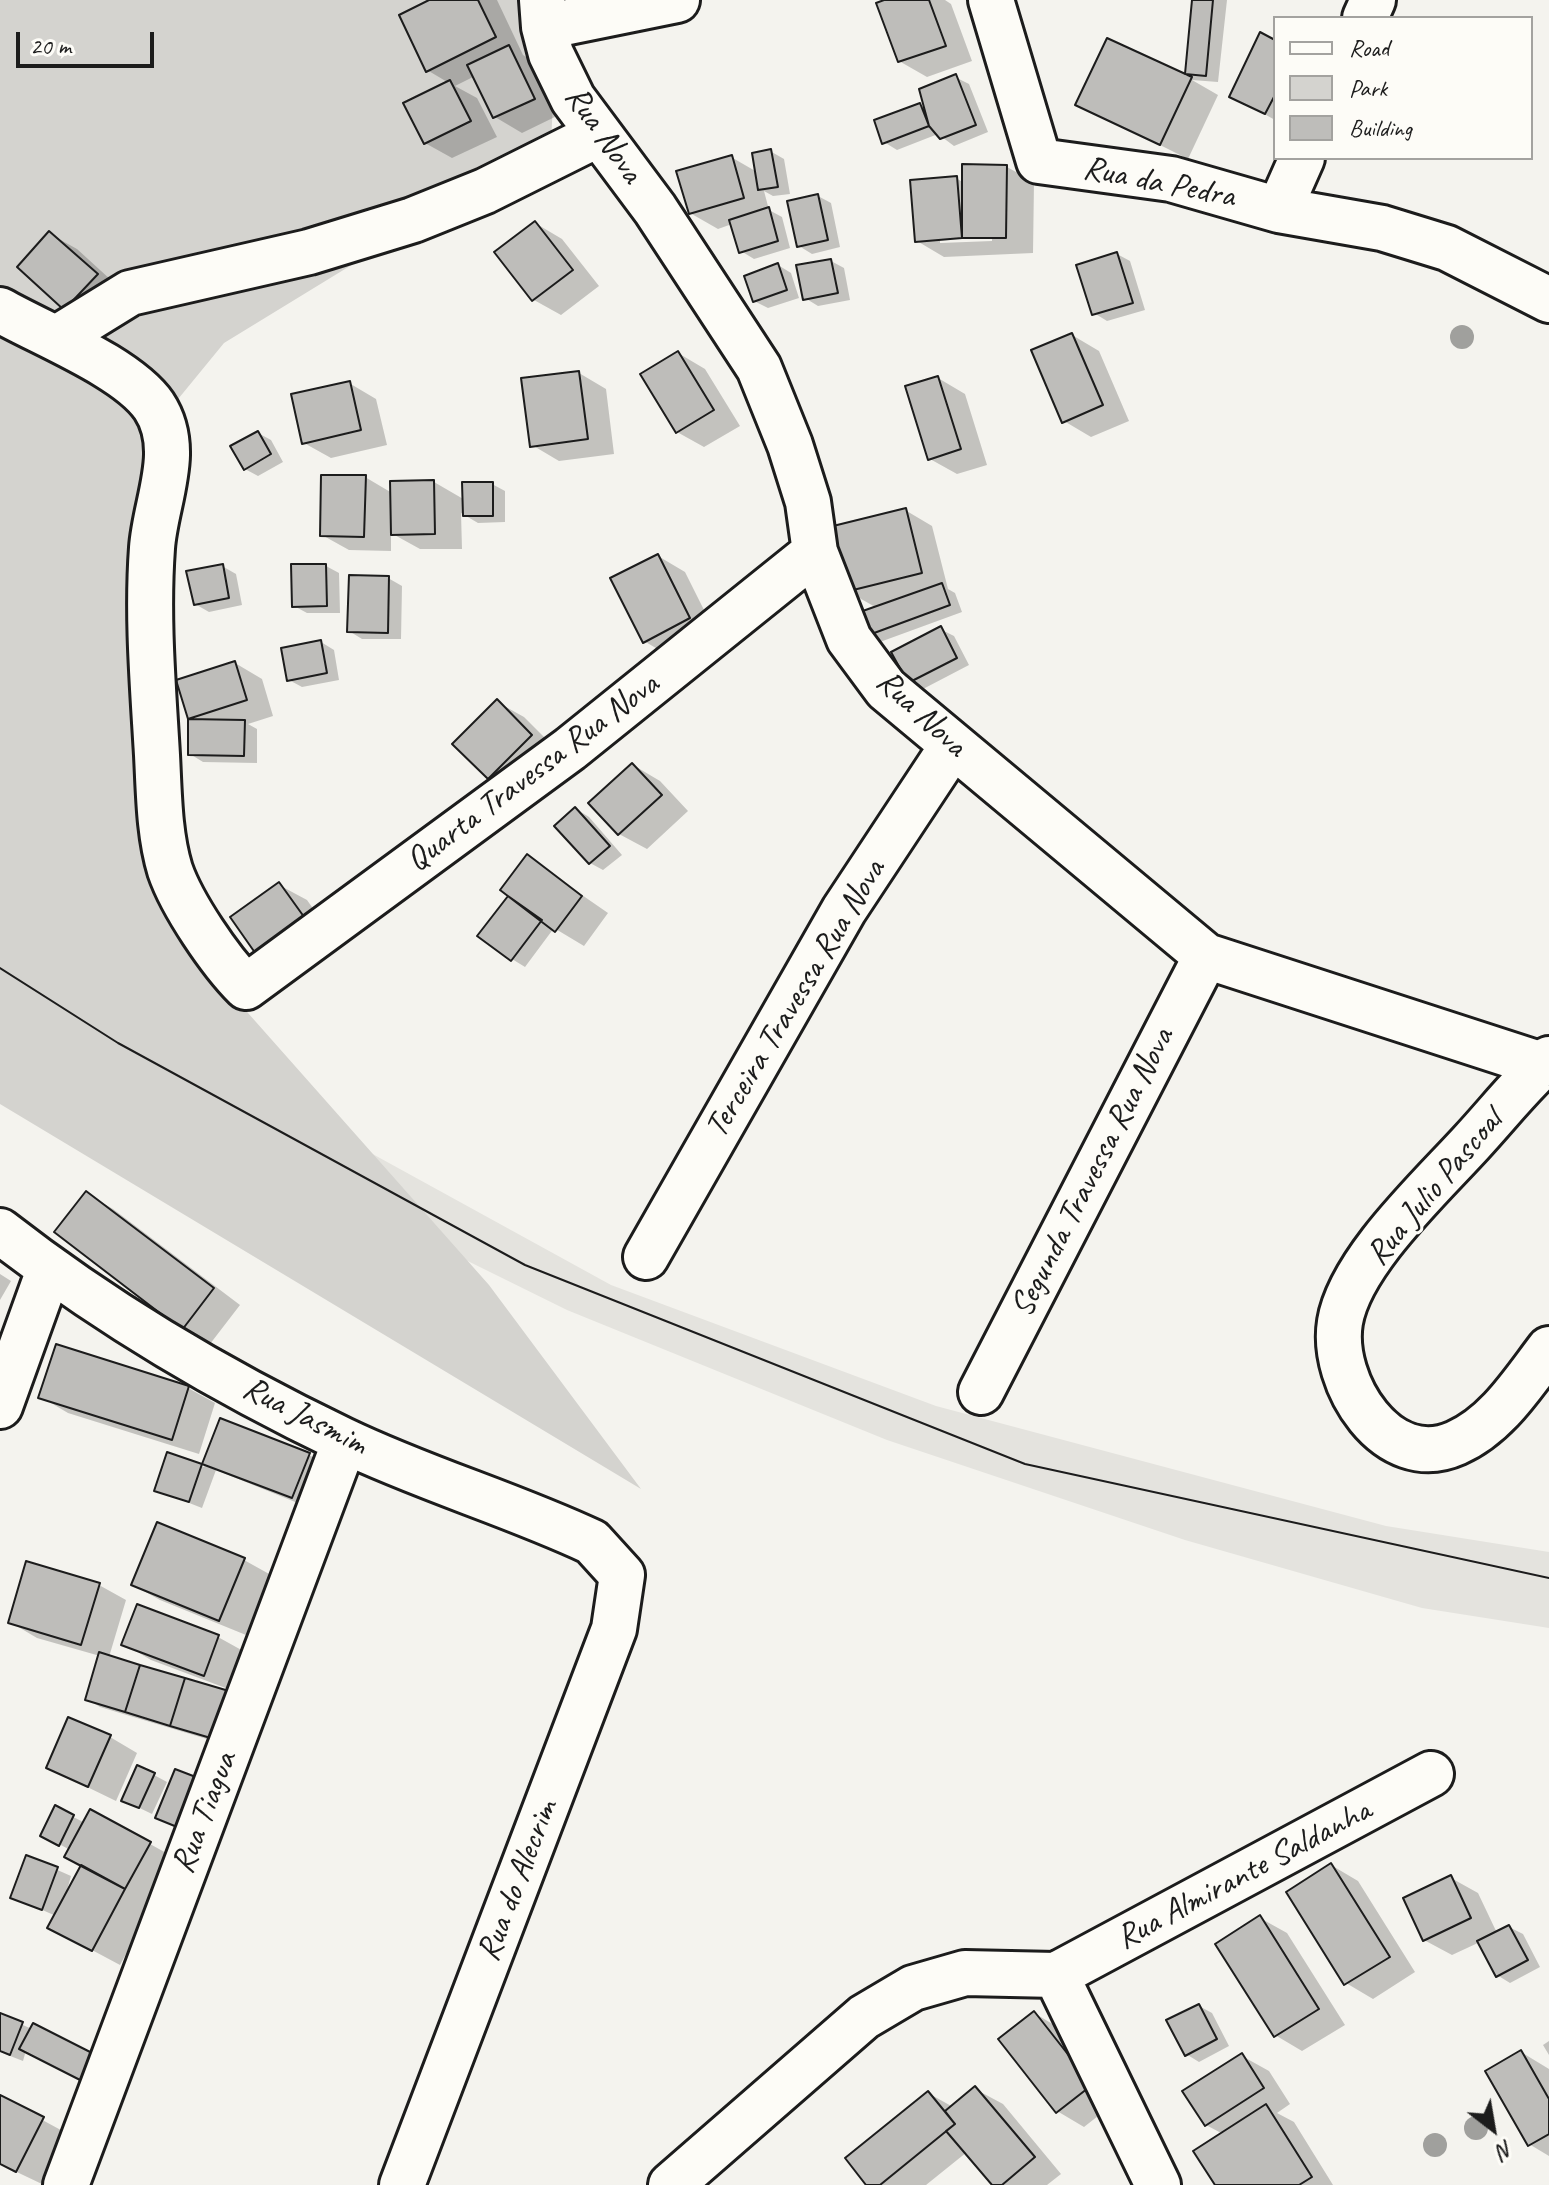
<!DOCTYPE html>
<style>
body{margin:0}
#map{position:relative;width:1549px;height:2185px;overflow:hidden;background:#f4f3ee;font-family:Caveat,sans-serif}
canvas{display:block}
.legend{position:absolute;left:1273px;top:16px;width:260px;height:144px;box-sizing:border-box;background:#fdfcf7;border:2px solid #a3a29f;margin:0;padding:10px 14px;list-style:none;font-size:24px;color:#1c1c1c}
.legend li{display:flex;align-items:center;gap:16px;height:40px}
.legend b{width:40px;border:2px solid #a3a29f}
.north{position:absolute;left:1453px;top:2089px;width:80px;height:80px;-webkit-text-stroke:6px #fdfcf7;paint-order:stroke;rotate:149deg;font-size:22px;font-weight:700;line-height:32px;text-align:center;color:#1c1c1c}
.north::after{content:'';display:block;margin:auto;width:28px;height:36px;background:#1c1c1c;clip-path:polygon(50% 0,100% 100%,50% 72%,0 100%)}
.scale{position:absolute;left:16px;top:32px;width:138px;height:36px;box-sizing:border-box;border:4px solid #1c1c1c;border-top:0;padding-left:10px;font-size:24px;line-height:28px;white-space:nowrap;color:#1c1c1c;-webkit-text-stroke:6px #fdfcf7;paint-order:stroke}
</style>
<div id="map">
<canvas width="1549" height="2185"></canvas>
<ul class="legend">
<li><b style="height:10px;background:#fdfcf7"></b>Road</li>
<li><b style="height:22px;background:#d4d3cf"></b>Park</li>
<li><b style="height:22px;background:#bebdba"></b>Building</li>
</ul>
<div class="north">N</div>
<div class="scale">20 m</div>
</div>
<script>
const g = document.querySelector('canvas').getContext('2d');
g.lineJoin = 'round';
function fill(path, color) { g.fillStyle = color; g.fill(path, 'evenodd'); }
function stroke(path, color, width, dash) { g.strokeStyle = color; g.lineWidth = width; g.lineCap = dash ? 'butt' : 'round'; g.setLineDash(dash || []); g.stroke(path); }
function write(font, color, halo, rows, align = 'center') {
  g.font = font + ' Caveat,sans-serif'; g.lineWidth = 6; g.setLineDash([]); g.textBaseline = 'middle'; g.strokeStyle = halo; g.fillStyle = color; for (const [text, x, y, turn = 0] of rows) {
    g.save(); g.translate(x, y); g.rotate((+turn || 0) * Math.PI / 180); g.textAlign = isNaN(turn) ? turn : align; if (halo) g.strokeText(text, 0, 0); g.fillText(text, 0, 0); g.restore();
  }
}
fill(new Path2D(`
 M0 934 318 1124 611 1285 936 1406 1386 1526 1549 1552V1628L1422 1608 1185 1540 887 1440 567 1310 340 1198Z`), '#e4e3de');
fill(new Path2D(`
 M0 0H558L551 143 224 343 147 437 186 943 489 1285 641 1489 0 1104Z`), '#d4d3cf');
fill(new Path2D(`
 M434 0H497L523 55 536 63 561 114 522 133 495 117 475 76 455 86 477 98 497 137 452 158 425 143 449 83 427 70Z
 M890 0H945L951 4 972 61 927 77 899 61Z
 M1194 0H1227L1218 82 1192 80 1218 95 1188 159 1078 104 1187 77Z
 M1275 42V120L1232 96Z
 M955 77 969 84 988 132 954 146 938 134 897 150 884 142 920 105 926 109Z
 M770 151 784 159 790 194 773 196 764 191 769 210 782 217 790 248 754 259 741 251 732 224 718 229 690 213 731 157 757 172Z
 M1007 167 1034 182 1033 253 944 257 917 241 956 178 964 183ZM992 237V241L940 243V239Z
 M818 196 831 203 840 247 812 254 799 246Z
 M535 223 562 239 599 286 561 315 534 300Z
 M50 234 77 249 123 291 92 324 20 267Z
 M1117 254 1130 261 1145 310 1107 321 1094 313Z
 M831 261 844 268 850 300 818 306 805 298Z
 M778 265 791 273 799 298 768 308 754 301Z
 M1072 335 1099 351 1129 421 1091 437 1064 421Z
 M678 353 705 369 740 426 704 447 677 432Z
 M579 373 606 389 614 454 559 461 532 445Z
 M938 378 965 394 987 465 957 474 930 459Z
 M349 383 376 399 387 445 331 458 304 443Z
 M258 433 271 440 283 462 258 476 245 469Z
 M365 477 392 493 434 482 465 500 492 484 505 491V522L478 523 461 513 462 549H420L391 533V551L349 550 322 535Z
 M905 510 932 526 948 589 955 593 962 612 880 642 867 635 877 608 847 591Z
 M658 556 685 572 716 634 671 657 644 641Z
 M222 566 236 574 242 605 209 612 195 604Z
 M326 566 339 573 340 613H307L294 606Z
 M388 578 402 586 401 639H362L349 631Z
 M940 629 954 636 969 665 923 689 910 682Z
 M321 642 334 650 339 680 302 687 289 680Z
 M235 663 262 679 273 716 248 724 257 729V763L203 762 190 754V719L179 681Z
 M497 702 524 717 558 751 501 794 490 777 455 744Z
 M633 765 660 781 688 811 647 849 619 834Z
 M576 809 589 817 622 855 603 870 590 863Z
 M527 857 608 913 584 946 554 928 525 967 512 959 511 896Z
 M279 885 307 900 333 937 232 918Z
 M86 1193 113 1209 240 1305 210 1344 183 1329 57 1232Z
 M0 1274 11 1281 0 1300Z
 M188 1388 215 1403 199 1454 68 1413 41 1397Z
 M221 1421 309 1455 336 1470 320 1512 216 1470 202 1508 156 1490 168 1455 204 1467Z
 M244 1560 271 1575 246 1635 160 1600 133 1585Z
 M99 1585 126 1600 109 1657 227 1745 100 1707 87 1699 100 1656 37 1638 10 1622Z
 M218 1637 245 1652 231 1690 151 1660 124 1644Z
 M110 1737 137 1753 116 1801 48 1768Z
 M154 1775 167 1782 152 1814 123 1800Z
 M56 1808 85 1823 150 1844 177 1859 120 1965 77 1942 56 1916 13 1897 28 1857 71 1876 64 1901 83 1866 70 1850 43 1835Z
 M1331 1865 1358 1881 1415 1972 1373 1999 1346 1983Z
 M1451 1878 1478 1893 1497 1933 1509 1927 1523 1934 1540 1967 1510 1983 1497 1975 1480 1942 1452 1955 1424 1940Z
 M1260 1918 1287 1933 1345 2025 1302 2051 1275 2035Z
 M1199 2006 1212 2013 1229 2046 1199 2062 1186 2054Z
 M1034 2013 1061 2029 1117 2101 1084 2127 1057 2111Z
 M0 2015 32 2029 23 2061 0 2052Z
 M1549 2041V2055L1543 2045Z
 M1521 2052 1549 2069V2156L1529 2144Z
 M1242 2056 1269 2071 1290 2104 1277 2113 1294 2122 1333 2185H1217L1223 2134 1206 2125Z
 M975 2089 1003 2104 1061 2174 1047 2185H994L967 2152 926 2185H869L928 2093 953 2107Z
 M0 2097 70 2135 44 2185 0 2164Z`), '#0003');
const building = new Path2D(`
 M429 0H478L496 37 426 72 399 15Z
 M884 0H929L946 46 898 62 876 3Z
 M1192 0H1213L1206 76 1185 74Z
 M1260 32 1275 40V95L1265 114 1229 97Z
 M1107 38 1192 77 1160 145 1075 105Z
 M509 45 535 99 493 118 467 65Z
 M956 74 976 125 940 139 929 126 919 89Z
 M450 80 471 121 424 144 403 103Z
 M920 103 929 126 882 144 874 120Z
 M771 149 778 187 758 190 752 153Z
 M732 155 744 198 689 214 676 171Z
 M962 164 1007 165 1006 238H962Z
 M957 176 962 238 915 242 910 180Z
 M818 194 828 240 797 247 787 201Z
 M769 207 778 241 739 253 729 220Z
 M535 221 573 270 532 301 494 252Z
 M49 231 98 274 64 310 17 267Z
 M1117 252 1133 303 1092 315 1076 265Z
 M831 259 838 293 803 300 796 265Z
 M778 263 787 290 753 302 744 276Z
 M1072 333 1103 405 1062 423 1031 350Z
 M678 351 714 410 676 433 640 374Z
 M579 371 588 439 530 447 521 378Z
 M938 376 961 449 928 460 905 386Z
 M350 381 361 430 302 444 291 394Z
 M258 431 271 454 244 470 230 446Z
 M321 475H366L364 537 320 536Z
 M434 480 435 534 391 535 390 481Z
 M462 482H493V516H463Z
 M906 508 922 573 845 592 829 527Z
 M658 554 690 618 643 643 610 578Z
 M223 564 229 598 194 605 186 571Z
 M291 564H326L327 606 292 607Z
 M349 575 389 576 388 633 347 632Z
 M942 583 950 605 866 636 857 613Z
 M941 626 957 658 908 683 891 652Z
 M321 640 327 673 287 681 281 648Z
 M235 661 247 700 188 719 176 680Z
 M497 699 532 735 488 779 452 744Z
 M188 719 245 720 244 756 188 755Z
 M632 763 662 795 618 835 588 803Z
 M575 807 610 846 589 864 554 826Z
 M527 854 582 896 555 932 500 890Z
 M279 882 307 921 258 957 230 917Z
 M508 896 542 920 511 961 477 936Z
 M86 1191 214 1288 182 1330 54 1232Z
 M56 1344 189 1386 172 1440 38 1398Z
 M220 1418 310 1453 292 1498 202 1464Z
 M167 1452 202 1464 189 1502 154 1491Z
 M157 1522 245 1558 219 1621 131 1585Z
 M26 1561 100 1583 81 1645 8 1623Z
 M137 1604 219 1635 204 1676 121 1645Z
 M99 1652 140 1665 125 1712 85 1700Z
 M140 1665 185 1678 170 1726 125 1712Z
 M185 1678 229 1691 214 1739 170 1726Z
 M68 1717 111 1735 88 1787 46 1768Z
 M137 1765 155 1773 139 1808 121 1801Z
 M175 1769 201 1779 182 1829 155 1818Z
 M55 1805 74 1815 59 1846 40 1836Z
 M90 1809 151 1842 125 1889 64 1857Z
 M26 1855 58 1867 42 1910 10 1898Z
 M1331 1863 1390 1957 1344 1985 1286 1892Z
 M81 1865 125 1889 92 1951 47 1928Z
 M1451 1875 1471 1918 1423 1941 1403 1898Z
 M1260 1915 1319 2009 1274 2037 1215 1944Z
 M1509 1925 1528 1960 1496 1977 1477 1941Z
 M1199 2004 1217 2039 1185 2056 1166 2020Z
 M1034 2011 1092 2085 1056 2113 998 2039Z
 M0 2013 23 2022 10 2055 0 2051Z
 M33 2023 98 2056 84 2082 19 2049Z
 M1521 2050 1549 2099V2134L1528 2146 1485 2071Z
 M1242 2053 1264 2088 1205 2126 1182 2091Z
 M975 2086 1035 2157 1002 2185H992L946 2131 955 2124 945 2111Z
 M928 2091 955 2124 880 2185H866L845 2158Z
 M0 2095 44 2117 16 2172 0 2164Z
 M1266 2104 1312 2177 1299 2185H1215L1193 2151Z`);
fill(building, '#bebdba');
stroke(building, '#1c1c1c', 2);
const street = new Path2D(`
 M542 0 544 27 551 54 573 99 655 209 759 368 790 445 808 502 815 552 849 639 886 689 1206 956 1542 1065
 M991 0 1039 161 1171 179 1279 210 1382 228 1447 248 1549 300
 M1365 18 1373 0
 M544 27 677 0
 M1279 210 1302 158
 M0 310C42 334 127 367 154 406 183 450 155 502 152 548 147 617 153 686 157 755 159 793 159 834 170 870 182 905 220 961 246 987L570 749 815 552
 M57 338 130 293 309 252 413 220 485 191 597 135
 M1549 1059C1521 1084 1497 1115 1471 1143 1430 1188 1350 1262 1340 1322 1330 1382 1387 1474 1456 1443 1497 1425 1523 1383 1549 1349
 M0 1231C105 1313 224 1383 343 1440 424 1479 511 1504 592 1542L622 1575 614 1629 402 2185
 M646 1257 844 910 953 745
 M981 1392 1206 956
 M0 1406 49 1270
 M1056 1975 1431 1774
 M1056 1975 1158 2185
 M66 2185 345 1441
 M671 2185 864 2017 913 1988 965 1973 1056 1975`);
stroke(street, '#1c1c1c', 50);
stroke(street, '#fdfcf7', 44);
stroke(new Path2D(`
 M0 968 118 1043 525 1265 1025 1464 1549 1578`), '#1c1c1c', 2);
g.fillStyle = '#a0a09d';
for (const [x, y] of [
 [1462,337],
 [1476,2128],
 [1435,2145]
]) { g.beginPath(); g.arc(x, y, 12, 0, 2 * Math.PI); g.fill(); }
write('34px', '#1c1c1c', '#fdfcf7', [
 ["Rua Nova",603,135,55],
 ["Rua da Pedra",1159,183,11],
 ["Rua Nova",921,714,43],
 ["Quarta Travessa Rua Nova",533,773,-37],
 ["Terceira Travessa Rua Nova",796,999,-59],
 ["Segunda Travessa Rua Nova",1093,1173,-63],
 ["Rua Julio Pascoal",1435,1188,-50],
 ["Rua Jasmim",305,1417,27],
 ["Rua Tiagua",205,1813,-69],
 ["Rua Almirante Saldanha",1244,1875,-28],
 ["Rua do Alecrim",518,1881,-69]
]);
</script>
